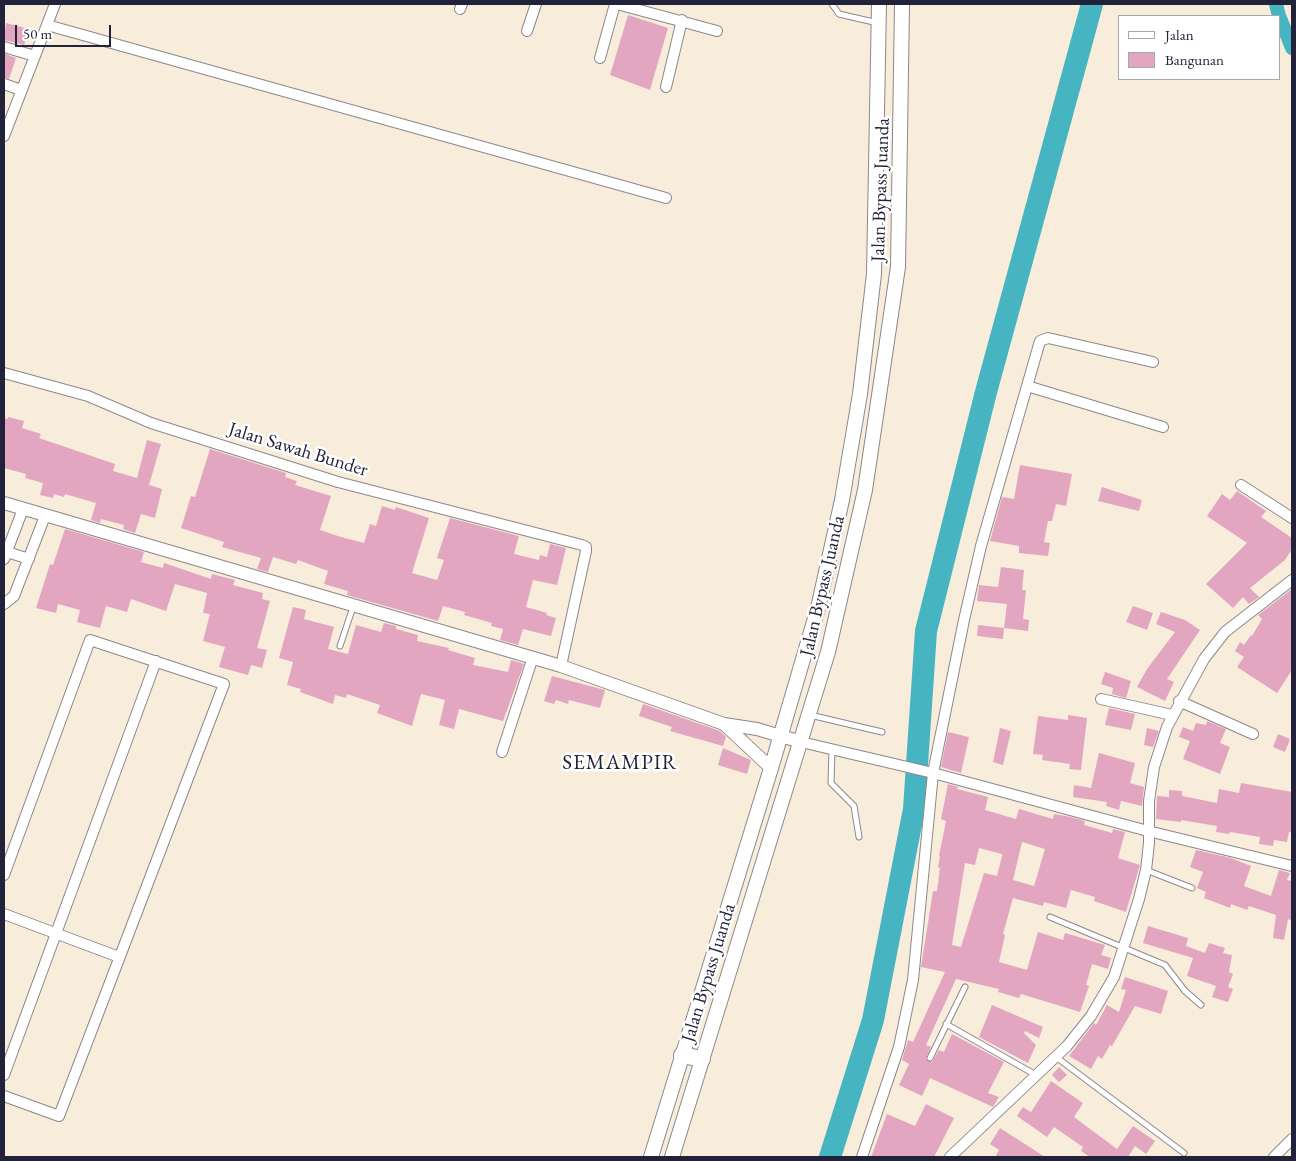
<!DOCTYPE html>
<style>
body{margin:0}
#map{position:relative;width:1296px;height:1161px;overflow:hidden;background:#f8ecdb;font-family:"EB Garamond",serif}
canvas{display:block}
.frame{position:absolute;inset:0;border:5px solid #22223b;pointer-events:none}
.legend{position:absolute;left:1118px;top:15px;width:162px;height:65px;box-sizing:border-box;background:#fff;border:1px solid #a7a7b1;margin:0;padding:6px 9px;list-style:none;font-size:15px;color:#22223b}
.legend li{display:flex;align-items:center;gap:10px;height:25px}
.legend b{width:25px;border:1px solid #a7a7b1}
.scale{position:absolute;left:15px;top:25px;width:96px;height:22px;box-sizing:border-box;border:2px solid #22223b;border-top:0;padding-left:6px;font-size:15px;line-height:18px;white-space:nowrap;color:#22223b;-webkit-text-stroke:4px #fff;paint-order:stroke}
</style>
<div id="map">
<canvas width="1296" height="1161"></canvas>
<div class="frame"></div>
<ul class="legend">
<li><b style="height:6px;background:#fff"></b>Jalan</li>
<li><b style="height:14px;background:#e3a6c1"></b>Bangunan</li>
</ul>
<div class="scale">50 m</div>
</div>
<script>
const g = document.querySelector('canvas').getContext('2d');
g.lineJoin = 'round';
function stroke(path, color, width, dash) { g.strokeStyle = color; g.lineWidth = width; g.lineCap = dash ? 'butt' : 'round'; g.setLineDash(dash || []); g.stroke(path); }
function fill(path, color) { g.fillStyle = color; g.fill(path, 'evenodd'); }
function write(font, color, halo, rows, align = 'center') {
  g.font = font + ' "EB Garamond",serif'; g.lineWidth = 5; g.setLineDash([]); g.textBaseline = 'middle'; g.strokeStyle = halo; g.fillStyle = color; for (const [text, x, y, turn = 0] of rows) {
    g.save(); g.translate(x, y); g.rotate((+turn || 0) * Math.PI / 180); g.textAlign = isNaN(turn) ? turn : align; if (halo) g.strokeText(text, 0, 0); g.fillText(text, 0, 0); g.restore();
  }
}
stroke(new Path2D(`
 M1276 4 1279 16
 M1280 18 1292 48`), '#47b5c1', 14);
stroke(new Path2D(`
 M830 1157 873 1020 914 809 926 631 986 392 1092 4`), '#47b5c1', 22);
fill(new Path2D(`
 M628 15 668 28 650 90 610 75Z
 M6 23 29 29 24 45 4 40Z
 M5 54 16 58 9 79 4 77Z
 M8 417 24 421 22 428 41 434 39 438 115 464 113 471 137 478 147 440 161 444 149 485 162 489 155 518 141 514 135 533 123 529 124 525 101 519 100 523 91 520 96 503 65 494 64 497 54 494 53 498 40 495 43 483 25 478 26 474 4 468V418L8 419Z
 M210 449 286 473 285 477 297 481 295 485 331 496 320 530 341 537 364 543 370 524 376 526 382 506 395 510 396 507 429 518 412 573 437 580 444 560 437 558 450 518 519 536 514 554 539 560 540 555 547 557 550 544 566 548 557 585 533 580 526 607 547 613 546 615 556 618 551 636 523 629 518 645 500 640 503 629 491 626 492 623 464 615 465 612 443 606 438 621 347 595 348 591 324 584 328 571 298 560 296 564 273 557 268 572 257 569 261 558 222 547 224 542 181 528 191 496 195 497Z
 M1020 465 1072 474 1066 506 1056 504 1052 521H1048L1044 542 1050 543 1048 556 1019 553V546L990 541 1002 497 1014 499Z
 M1102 487 1142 500 1139 511 1098 501Z
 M1237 491 1266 511 1261 517 1292 538V549L1285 560 1250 588 1259 597 1249 604 1243 597 1233 608 1206 584 1247 543 1207 516 1222 494 1230 500Z
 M65 529 144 552 141 562 163 568 164 563 211 579 212 574 235 580 233 585 263 593 262 599 270 601 257 648 267 650 262 668 251 665 248 675 219 667 225 647 203 641 210 614 203 613 207 593 175 584 166 611 131 599 127 612 106 606 100 628 77 622 80 610 58 604 56 613 36 608 50 564 53 565Z
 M1001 567 1024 570 1022 590H1026L1023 619 1029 620 1028 631 1004 628 1007 604 977 601 979 585 998 587Z
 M1292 589V670L1277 693 1237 667 1244 657 1235 651 1240 642 1244 645 1251 635 1252 636 1262 619 1258 615Z
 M1133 606 1153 613 1147 630 1126 622Z
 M293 607 306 610 304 619 334 627 328 649 348 654 356 625 381 632 384 623 396 626V629L418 635 417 641 449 648 448 650 475 658 473 665 508 672 511 660 524 664 503 721 459 709 454 729 439 725 445 700 421 694 412 726 377 713 380 705 347 694 346 698 335 695 333 704 300 692 301 689 287 685 293 662 279 658Z
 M1161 612 1185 620 1200 630 1167 679 1174 682 1165 701 1137 687 1147 669 1175 632 1156 624Z
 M978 625 1004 628 1003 639 977 636Z
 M1105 672 1131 681 1126 698 1112 694 1113 688 1101 684Z
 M552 676 605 690 600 708 569 700 568 704 556 700 554 704 544 701Z
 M643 704 720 731 726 737 723 746 670 731 672 727 639 716Z
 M1109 708 1135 714 1131 730 1105 725Z
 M1068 715 1087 718 1081 770 1069 769 1070 764 1042 760 1043 755 1033 754 1038 716 1068 720Z
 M1207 721 1226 729 1220 743 1230 747 1220 774 1183 759 1190 741 1179 737 1183 727 1193 731 1196 723 1206 725Z
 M1000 728 1011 731 1003 765 993 762Z
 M1147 728 1159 731 1153 747 1144 745Z
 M948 732 969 737 961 773 941 767Z
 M1278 734 1290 739 1285 752 1273 747Z
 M723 748 751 760 747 774 718 765Z
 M1099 753 1135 763 1130 783 1144 787 1142 806 1121 801 1119 810 1106 806 1107 802 1073 797 1074 785 1091 788Z
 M1241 783 1292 792V832H1289L1287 842 1274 840 1273 846 1259 844 1260 837 1230 832 1229 834 1216 832 1217 826 1181 820V822L1156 819 1157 796 1169 797V790L1182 791V796L1217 803 1219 789 1239 793Z
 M948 784 958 787 957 789 988 797 985 810 1016 819 1019 809 1053 819 1054 814 1071 817 1085 821 1084 825 1112 833 1113 829 1125 832 1118 858 1140 865 1126 912 1094 901 1095 897 1071 890 1066 908 1044 902 1043 906 1013 898 1003 934 1005 935 999 962 1027 970 1038 932 1063 940 1065 933 1105 945 1101 955 1111 958 1108 969 1092 964 1086 985 1089 986 1080 1012 1021 994 1019 998 998 992 999 989 956 979 926 1045 931 1047 926 1059 932 1062 939 1050 944 1052 952 1034 1004 1062 988 1093 999 1097 993 1107 930 1078 922 1096 899 1085 909 1064 902 1060 908 1040 913 1042 945 972 921 967 933 891H937L940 868 938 867 940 856H939L946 821 941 819ZM1022 842 1045 849 1034 886 1013 880ZM979 848 1002 854V856L997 876 984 873 961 947 952 945 965 863 975 865Z
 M1196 850 1231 858 1251 866 1244 886 1271 896 1279 870 1290 873 1287 880 1292 881V921L1288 919 1284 940 1273 938 1276 915 1249 906 1247 910 1231 904 1230 908 1204 898 1206 892 1197 888 1203 872 1190 867Z
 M1148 926 1188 938 1186 946 1205 953 1209 943 1225 948 1223 953 1232 955 1229 972 1233 974 1228 987 1233 989 1228 1002 1212 997 1216 986 1187 976 1193 958 1143 943Z
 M1125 977 1168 991 1161 1014 1135 1006 1112 1046 1110 1045 1102 1059 1098 1056 1091 1069 1069 1056 1094 1023 1096 1025 1107 1005 1119 1012 1126 990 1121 989Z
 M992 1005 1043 1027 1039 1038 1025 1031 1024 1033 1036 1045 1028 1063 979 1037Z
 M1059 1067 1067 1075 1059 1082 1052 1075Z
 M1051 1081 1083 1103 1074 1117 1117 1149 1133 1126 1155 1141 1146 1154 1135 1146 1128 1157H1090L1081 1151 1083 1147 1054 1127 1047 1137 1017 1116 1023 1107 1031 1112Z
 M926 1104 954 1118 934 1157H871L887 1114 915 1126Z
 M1000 1128 1045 1157H995L999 1150 990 1144Z`), '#e3a6c1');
const service = new Path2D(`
 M832 4 839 14 878 23
 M340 646 353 607
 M810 715 882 732
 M832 750 831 783 854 806 859 837
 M1146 870 1192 888
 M1050 917 1165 965 1185 991 1201 1005
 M946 1024 1036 1075
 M1056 1057 1184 1153
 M930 1058 965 987`);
const minor = new Path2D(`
 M617 4 717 31
 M460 9 462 4
 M47 25 666 198
 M527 31 536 4
 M4 47 35 56
 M600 58 615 4
 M4 84 21 90
 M666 87 682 20
 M4 136 55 4
 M4 373 88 396 151 423 338 482 582 545 586 547V551L561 666
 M1027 386 1163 427
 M1241 485 1292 518
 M7 552 29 559
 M4 559 23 509
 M4 604 14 596 45 516
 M1101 699 1172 715
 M1179 701 1253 734
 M801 742 933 773 1148 831 1292 866
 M502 752 533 657
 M4 875 90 640 224 684 59 1116 4 1096
 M4 914 119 957
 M4 1075 156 661
 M862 1157 899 1047 913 980 933 773 964 620 981 546 1038 348 1040 341 1048 338 1153 362
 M950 1157 1067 1046 1091 1016 1114 977 1139 899 1146 870 1149 843V801L1154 767 1167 727 1204 659 1225 632 1292 580
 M1274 1157 1292 1139`);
const tertiary = new Path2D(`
 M4 503 561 666 724 724 757 729 801 742
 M724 724 771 768`);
const secondary = new Path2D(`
 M651 1157 772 765 818 608 842 500 860 394 874 274 879 4
 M672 1157 828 652 865 490 898 267 902 4`);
const trunk = new Path2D(`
 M682 1055 702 1059`);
stroke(service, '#8d878b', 7);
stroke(minor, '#8d878b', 12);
stroke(tertiary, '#8d878b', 14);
stroke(secondary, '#8d878b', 16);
stroke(trunk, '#8d878b', 18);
stroke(service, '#fff', 5);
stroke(minor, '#fff', 10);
stroke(tertiary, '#fff', 12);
stroke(secondary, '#fff', 14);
stroke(trunk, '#fff', 16);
write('19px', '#22223b', '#fff', [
 ["Jalan Bypass Juanda",881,190,-88],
 ["Jalan Sawah Bunder",298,450,17],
 ["Jalan Bypass Juanda",823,586,-77],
 ["Jalan Bypass Juanda",709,973,-73]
]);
g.letterSpacing = '1px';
write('21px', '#22223b', '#fff', [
 ["SEMAMPIR",620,763]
]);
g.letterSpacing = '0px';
</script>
